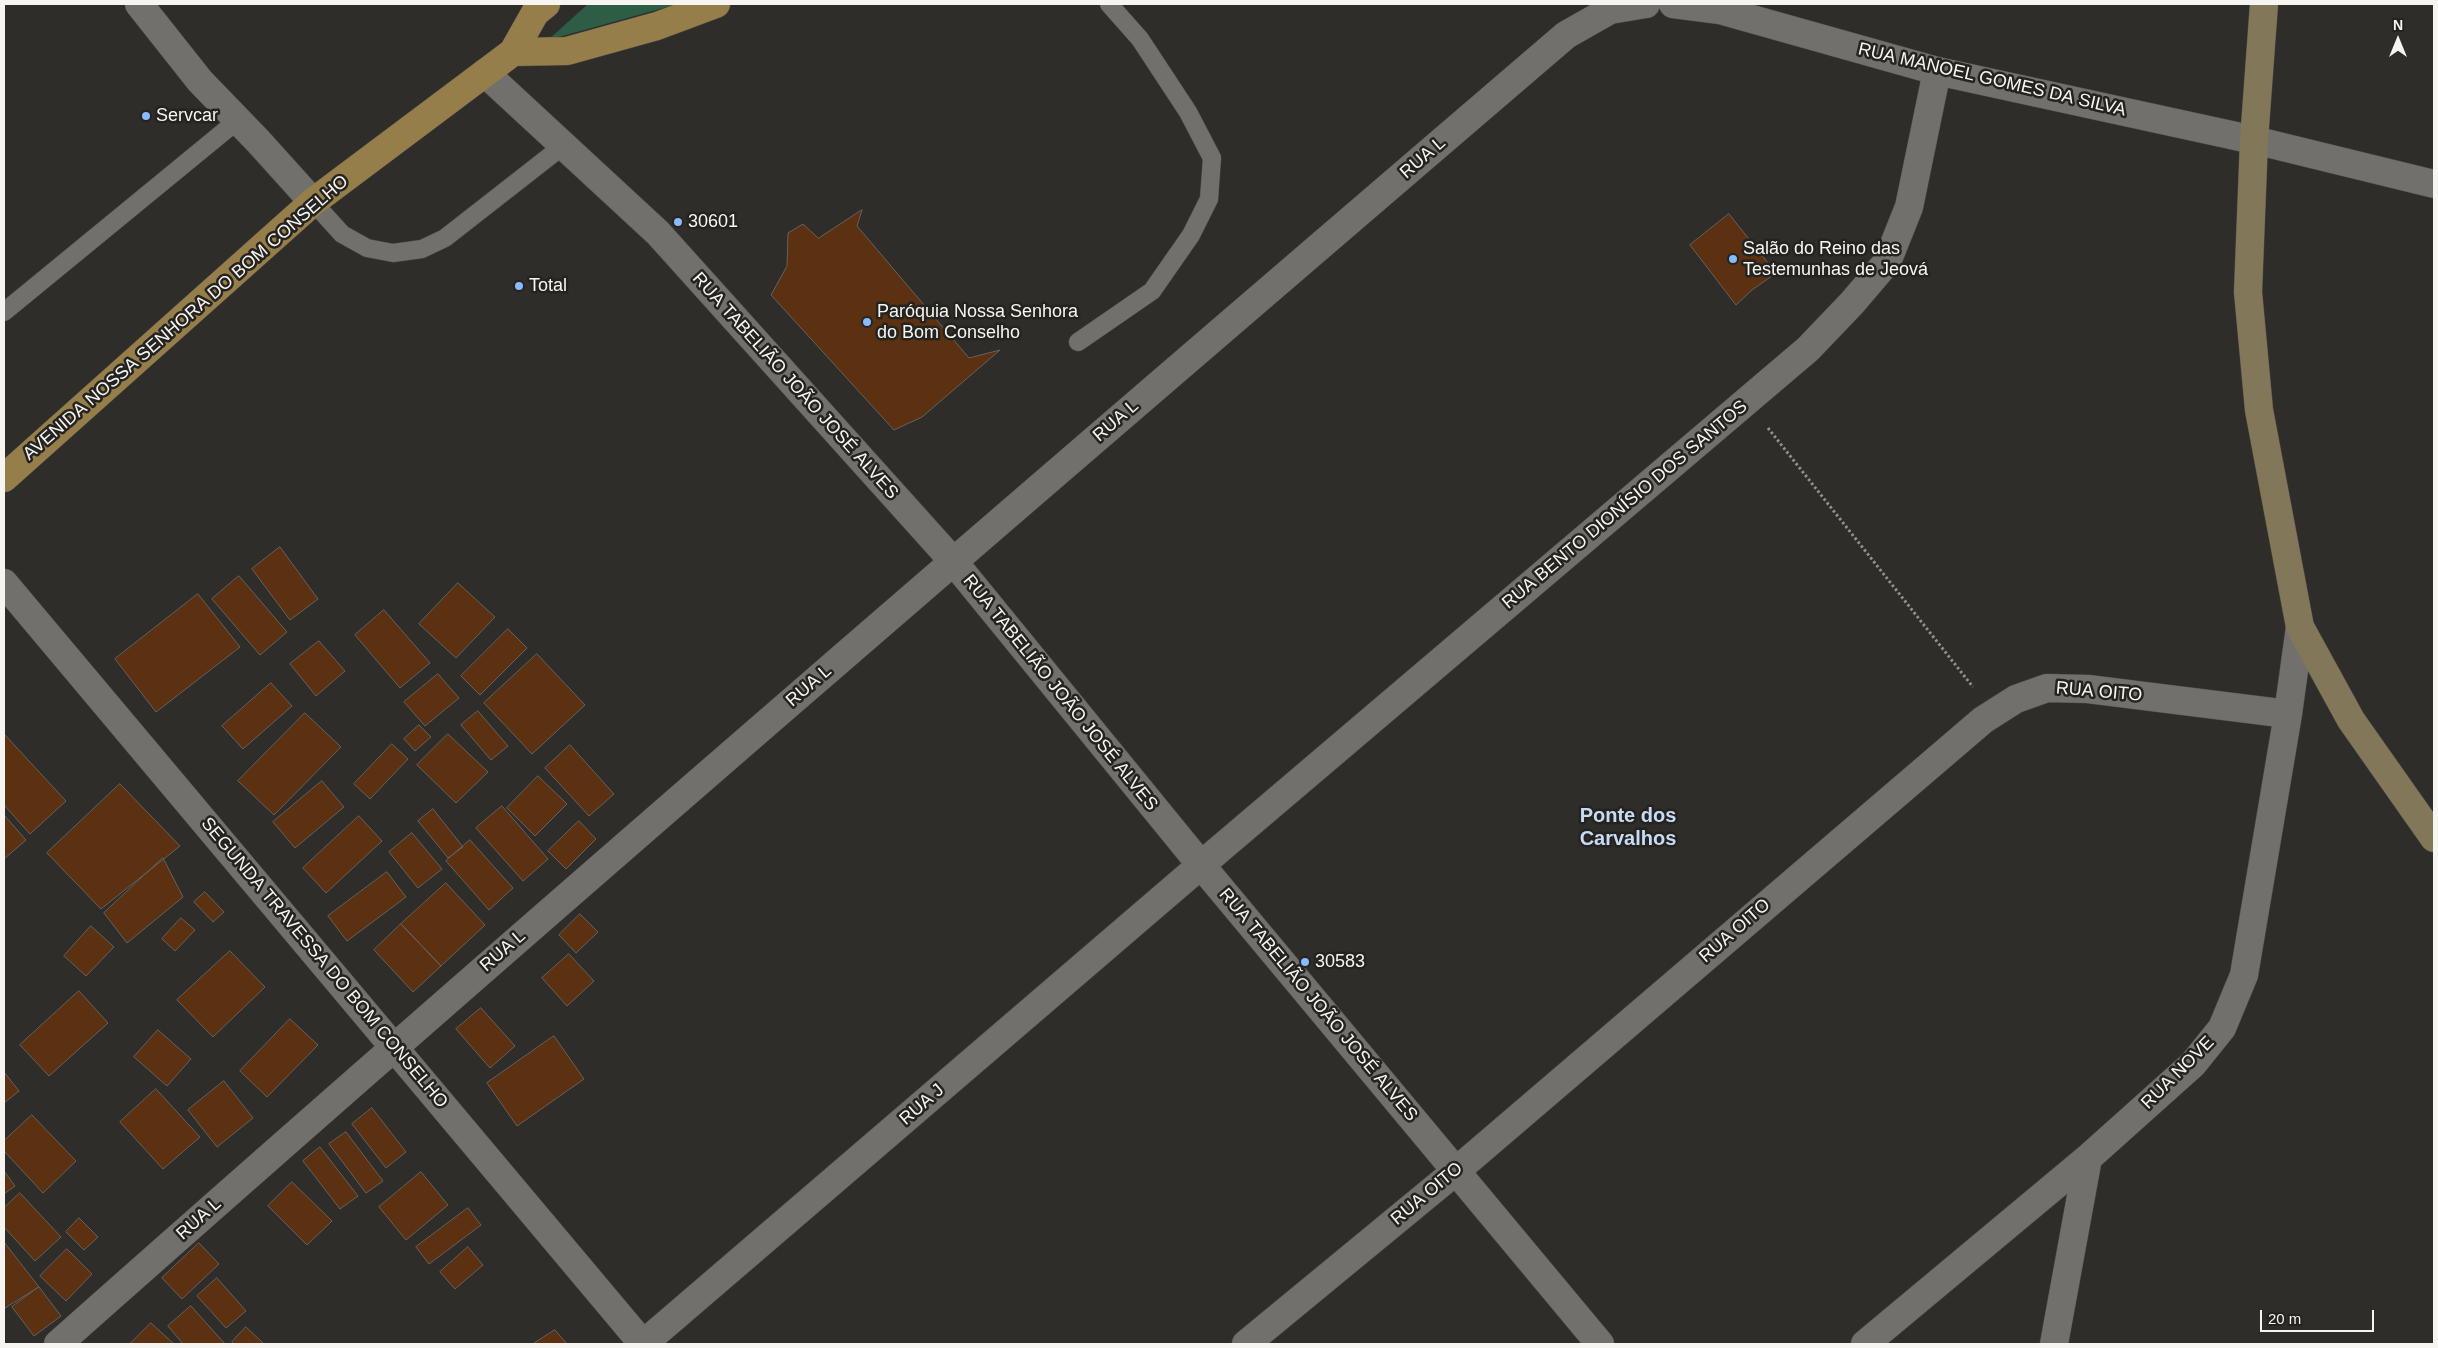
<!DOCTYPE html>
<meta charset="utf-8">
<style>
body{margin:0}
#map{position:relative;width:2438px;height:1348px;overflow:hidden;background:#2e2d29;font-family:Helvetica,sans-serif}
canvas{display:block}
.frame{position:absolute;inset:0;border:5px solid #f6f5f2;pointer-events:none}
.north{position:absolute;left:2373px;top:15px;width:50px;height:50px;-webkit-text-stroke:4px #242320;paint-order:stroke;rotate:0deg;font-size:14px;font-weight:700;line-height:20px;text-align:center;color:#f6f5f2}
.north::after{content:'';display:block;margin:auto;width:18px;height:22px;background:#f6f5f2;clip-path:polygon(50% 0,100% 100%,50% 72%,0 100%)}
.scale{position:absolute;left:2260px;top:1310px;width:114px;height:22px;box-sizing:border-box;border:2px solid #f6f5f2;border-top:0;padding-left:6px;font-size:15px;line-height:18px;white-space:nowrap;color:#f6f5f2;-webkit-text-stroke:4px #242320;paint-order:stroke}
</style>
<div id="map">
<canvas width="2438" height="1348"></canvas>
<div class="frame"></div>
<div class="north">N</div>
<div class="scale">20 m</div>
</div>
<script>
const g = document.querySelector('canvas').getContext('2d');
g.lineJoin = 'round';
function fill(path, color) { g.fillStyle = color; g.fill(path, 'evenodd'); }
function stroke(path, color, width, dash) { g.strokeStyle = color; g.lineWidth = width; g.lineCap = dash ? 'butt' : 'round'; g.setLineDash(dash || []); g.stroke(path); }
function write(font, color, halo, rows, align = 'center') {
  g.font = font + ' Helvetica,sans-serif'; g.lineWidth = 5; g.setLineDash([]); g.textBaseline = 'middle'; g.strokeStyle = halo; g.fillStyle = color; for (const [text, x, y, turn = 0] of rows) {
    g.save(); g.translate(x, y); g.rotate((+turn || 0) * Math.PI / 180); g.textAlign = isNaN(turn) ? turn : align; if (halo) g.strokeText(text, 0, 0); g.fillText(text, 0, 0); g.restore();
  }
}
fill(new Path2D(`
 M588 4H678L548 40Z`), '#2d5d44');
const building = new Path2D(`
 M862 210 857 226 969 358 1000 350 922 417 894 430 771 295 787 266 788 233 803 224 818 238Z
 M1729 214 1776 273 1752 290 1736 305 1690 245Z
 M280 547 318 599 290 620 252 569Z
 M239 576 287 632 260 655 212 599Z
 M458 583 495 617 456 658 419 624Z
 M198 594 240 647 156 712 115 659Z
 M384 610 430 663 400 688 355 635Z
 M508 629 527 648 480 695 461 676Z
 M319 641 345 671 316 696 290 664Z
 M537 654 585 705 532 754 484 703Z
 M438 674 459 698 425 726 404 702Z
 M271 683 292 706 243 749 222 726Z
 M478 711 508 746 491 760 461 725Z
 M305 713 341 747 274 815 238 781Z
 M419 725 431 737 415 751 404 739Z
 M4 734 66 801 30 834 4 805Z
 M448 734 488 772 456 803 417 765Z
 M392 744 408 759 370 799 354 784Z
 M570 745 614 794 589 816 545 768Z
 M538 776 567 804 535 836 507 808Z
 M322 781 344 807 295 848 273 822Z
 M120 784 180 846 101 909 47 853Z
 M502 806 548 859 523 881 476 828Z
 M433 809 463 847 448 858 418 821Z
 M4 815 26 840 4 859Z
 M359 816 382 841 326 893 303 868Z
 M579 821 596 839 566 869 548 851Z
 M412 833 442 869 418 888 389 852Z
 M470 840 513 888 489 910 446 861Z
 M163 858 183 897 127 943 104 913Z
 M387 872 406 897 347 941 328 916Z
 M446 883 485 925 441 966 401 924Z
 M205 892 224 912 213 922 194 902Z
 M580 914 598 932 576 953 559 935Z
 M181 918 195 930 175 951 162 939Z
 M401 924 441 966 413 992 374 950Z
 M91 926 114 947 86 976 64 956Z
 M230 951 265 987 213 1037 177 1000Z
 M569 954 594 981 567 1006 542 978Z
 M79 991 108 1023 49 1076 20 1045Z
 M481 1008 515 1046 490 1068 456 1029Z
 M290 1019 318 1045 267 1097 240 1071Z
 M158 1030 191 1059 167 1086 134 1057Z
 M554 1036 584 1079 517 1126 487 1083Z
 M4 1072 19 1091 4 1103Z
 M224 1081 253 1118 217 1147 188 1110Z
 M156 1089 200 1137 163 1169 120 1122Z
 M372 1108 406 1152 386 1168 352 1124Z
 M32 1115 76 1161 43 1193 4 1151V1141Z
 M346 1132 383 1181 366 1193 329 1144Z
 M320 1147 358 1196 340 1209 303 1161Z
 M4 1171 15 1186 4 1194Z
 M421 1172 448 1205 406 1240 379 1207Z
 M292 1182 332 1221 307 1245 268 1206Z
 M20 1193 61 1237 35 1261 4 1227V1208Z
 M468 1208 481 1225 429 1264 416 1247Z
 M79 1218 98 1237 84 1250 66 1232Z
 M4 1242 39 1287 5 1308 4 1306Z
 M199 1243 219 1264 182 1299 162 1278Z
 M468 1247 483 1265 455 1289 440 1272Z
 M67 1249 92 1274 66 1301 40 1276Z
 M217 1278 246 1311 226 1328 197 1296Z
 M39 1287 61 1316 34 1336 12 1307Z
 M191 1306 225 1344H183L168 1326Z
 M151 1323 174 1344H130Z
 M246 1327 264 1344H234L232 1342Z
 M555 1330 567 1344H533Z`);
fill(building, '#5b3111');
stroke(building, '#66625f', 1);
const lane = new Path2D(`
 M313 202 342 234 367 248 393 253 422 249 445 238 564 145
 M4 312 238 120
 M1078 342 1152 291 1191 235 1209 199 1212 158 1188 112 1140 39 1109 4`);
const street = new Path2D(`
 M139 4 200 81 258 141 313 202
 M1673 4 1720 10 1937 71 2254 140 2434 184
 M485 73 658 233 953 561 1201 865 1600 1344
 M4 583 643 1344
 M58 1344C556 902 1061 468 1566 35L1610 10 1646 4
 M643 1344 1201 865 1808 349 1852 303 1887 262 1909 207 1937 71
 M1246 1344 1456 1171 1983 720 2016 699 2047 688 2088 689 2288 714
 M1865 1344 2088 1158 2193 1064 2222 1028 2244 975 2288 714 2300 627
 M2054 1344 2088 1158`);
const secondary = new Path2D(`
 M2264 4 2254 140 2248 292 2259 410 2300 627 2351 720 2434 838`);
const primary = new Path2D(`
 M513 52 567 51 657 26 716 4
 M4 478 313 202 513 52 535 13 546 4`);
stroke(lane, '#4c4b48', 19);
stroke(street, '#4c4b48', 29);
stroke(secondary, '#4c4b48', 29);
stroke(primary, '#4c4b48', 29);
stroke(new Path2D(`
 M1768 428 1973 687`), '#91908c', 3, [2.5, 2.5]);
stroke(lane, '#71706c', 18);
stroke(street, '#71706c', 28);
stroke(secondary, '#83775a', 28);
stroke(primary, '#957e49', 28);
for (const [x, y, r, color] of [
 [146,116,5,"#87bbfb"],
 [678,222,5,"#87bbfb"],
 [1733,259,5,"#87bbfb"],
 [519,286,5,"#87bbfb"],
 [867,322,5,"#87bbfb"],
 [1305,962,5,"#87bbfb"]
]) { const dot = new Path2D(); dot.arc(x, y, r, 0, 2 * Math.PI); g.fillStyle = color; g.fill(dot); stroke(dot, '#242320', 2); }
write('18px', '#f6f5f2', '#242320', [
 ["RUA MANOEL GOMES DA SILVA",1992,80,13],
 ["RUA L",1423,158,-41],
 ["AVENIDA NOSSA SENHORA DO BOM CONSELHO",186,318,-41],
 ["RUA TABELIÃO JOÃO JOSÉ ALVES",795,386,48],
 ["RUA L",1116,421,-41],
 ["RUA BENTO DIONÍSIO DOS SANTOS",1625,505,-40],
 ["RUA L",809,686,-41],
 ["RUA OITO",2099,692,5],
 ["RUA TABELIÃO JOÃO JOSÉ ALVES",1060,693,51],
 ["RUA OITO",1735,931,-41],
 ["RUA L",503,951,-41],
 ["SEGUNDA TRAVESSA DO BOM CONSELHO",324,963,50],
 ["RUA TABELIÃO JOÃO JOSÉ ALVES",1318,1005,50],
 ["RUA NOVE",2178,1073,-45],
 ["RUA J",922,1105,-41],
 ["RUA OITO",1427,1194,-40],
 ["RUA L",199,1219,-42]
]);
write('18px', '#f6f5f2', '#242320', [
 ["Servcar",156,116],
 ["30601",688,222],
 ["Salão do Reino das",1743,249],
 ["Testemunhas de Jeová",1743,270],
 ["Total",529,286],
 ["Paróquia Nossa Senhora",877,312],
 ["do Bom Conselho",877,333],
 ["30583",1315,962]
], 'left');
write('bold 20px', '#c8dbf4', '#242320', [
 ["Ponte dos",1628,816],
 ["Carvalhos",1628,839]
]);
</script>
